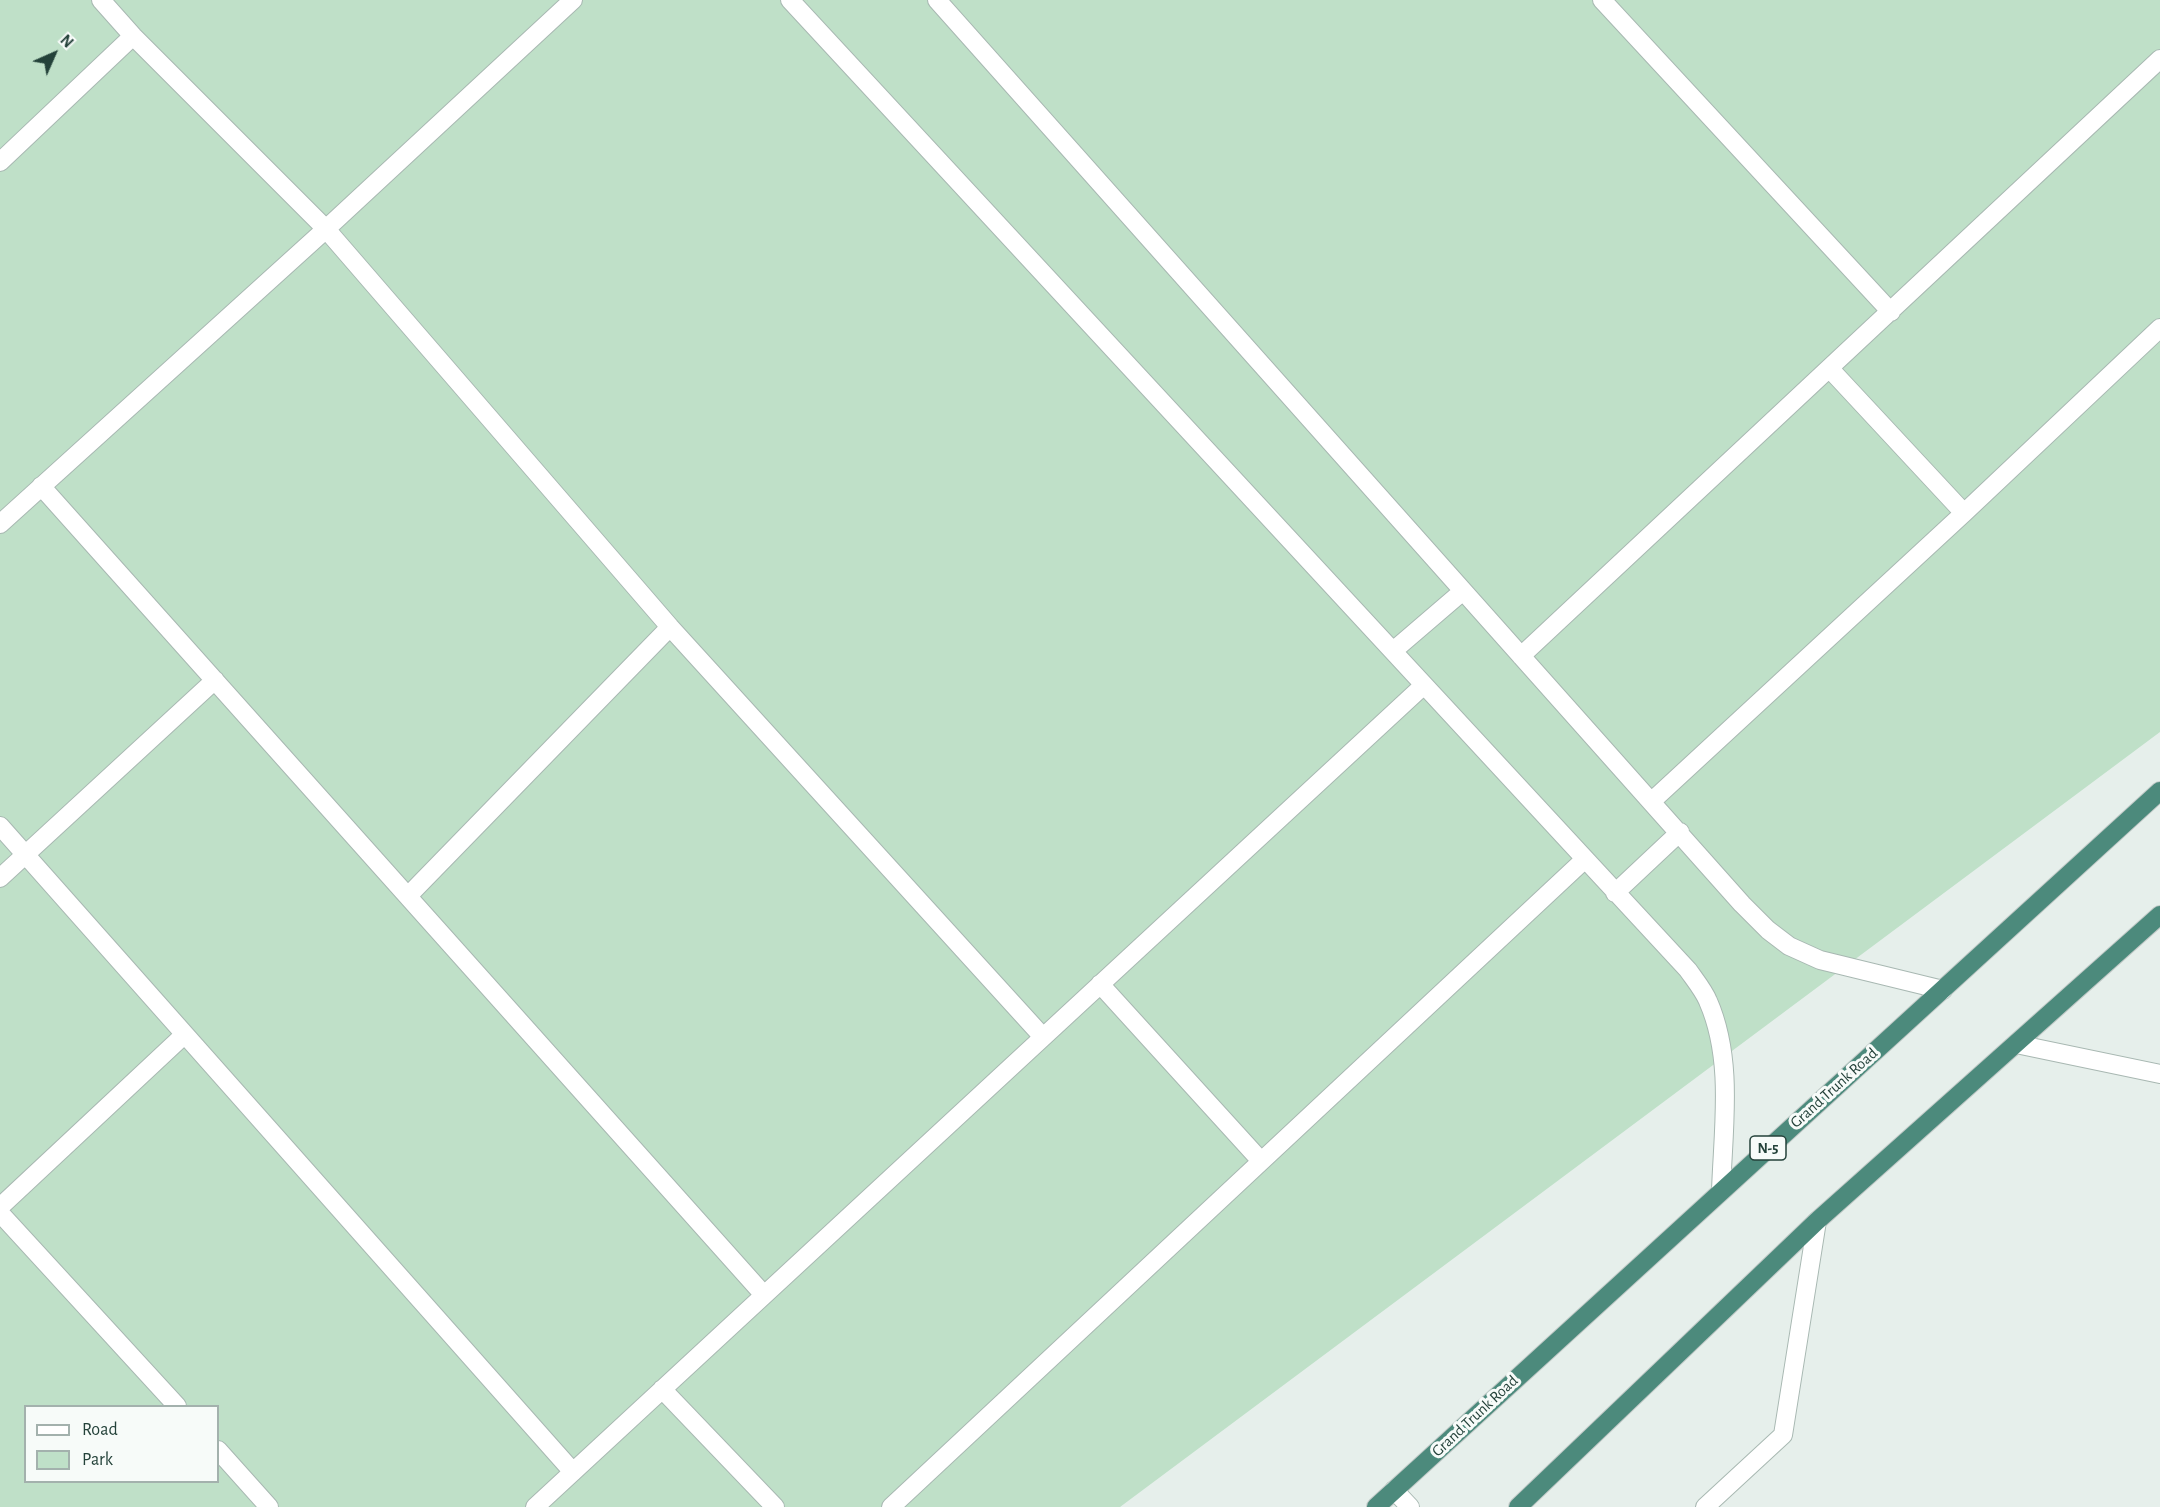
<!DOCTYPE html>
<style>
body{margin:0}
#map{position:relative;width:2160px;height:1507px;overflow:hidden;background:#e6efeb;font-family:"Alegreya Sans",sans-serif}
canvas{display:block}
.legend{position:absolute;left:24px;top:1405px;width:195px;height:78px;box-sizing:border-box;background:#f7fbf9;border:2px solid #a3b1ad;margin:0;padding:8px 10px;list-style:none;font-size:18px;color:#24423a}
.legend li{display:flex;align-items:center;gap:12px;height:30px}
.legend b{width:30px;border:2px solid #a3b1ad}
.north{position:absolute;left:24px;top:24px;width:60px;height:60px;-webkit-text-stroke:4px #f7fbf9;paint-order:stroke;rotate:45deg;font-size:16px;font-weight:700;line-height:24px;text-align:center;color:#24423a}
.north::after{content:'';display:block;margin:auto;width:21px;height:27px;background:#24423a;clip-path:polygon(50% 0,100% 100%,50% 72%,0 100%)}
</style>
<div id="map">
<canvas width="2160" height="1507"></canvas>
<ul class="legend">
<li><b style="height:8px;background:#fff"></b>Road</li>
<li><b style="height:16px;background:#bfe0c8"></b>Park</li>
</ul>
<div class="north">N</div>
</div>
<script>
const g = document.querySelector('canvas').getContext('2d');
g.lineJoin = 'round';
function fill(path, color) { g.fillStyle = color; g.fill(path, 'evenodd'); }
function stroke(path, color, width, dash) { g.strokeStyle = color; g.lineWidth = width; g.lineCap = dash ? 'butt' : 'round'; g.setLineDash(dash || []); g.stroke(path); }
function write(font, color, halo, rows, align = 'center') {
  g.font = font + ' "Alegreya Sans",sans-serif'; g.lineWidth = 6; g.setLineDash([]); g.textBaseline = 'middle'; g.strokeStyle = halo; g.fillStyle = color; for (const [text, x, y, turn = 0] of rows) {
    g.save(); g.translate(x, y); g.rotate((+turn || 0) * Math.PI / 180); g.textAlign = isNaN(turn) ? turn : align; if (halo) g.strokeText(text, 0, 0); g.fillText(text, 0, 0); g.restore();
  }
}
fill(new Path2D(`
 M0 0H2160V732L1120 1507H0ZM26 1406H218V1482H26Z`), '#bfe0c8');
const service = new Path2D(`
 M2016 1044 2160 1074
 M1705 1507 1783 1435 1817 1221`);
const minor = new Path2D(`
 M101 0 133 36 326 229 670 627 1043 1037
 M790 0 1688 970C1695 980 1704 991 1708 1001 1734 1060 1723 1129 1721 1191
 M937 0 1742 904 1768 930 1789 946 1820 960 1943 990
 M1602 0 1891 312
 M0 162 133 36
 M1830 369 1964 513
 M41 486 764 1295
 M0 524 326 229 573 0
 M1393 651 1463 591
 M1521 656 2160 59
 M1652 801 1964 513 2160 328
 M0 826 573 1472
 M0 878 215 680
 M1615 893 1680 832
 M408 896 670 627
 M1100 984 1261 1161
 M0 1207 184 1035
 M0 1213 177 1406
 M662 1389 775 1507
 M218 1450 269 1507
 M1394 1490 1410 1507
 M535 1507 1424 685
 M891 1507 1584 860`);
const trunk = new Path2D(`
 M1376 1507 2160 791
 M1518 1507 1817 1221 2160 915`);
stroke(service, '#a8b8b2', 20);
stroke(minor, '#a8b8b2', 20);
stroke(trunk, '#c2cac8', 20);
stroke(service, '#fff', 18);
stroke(minor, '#fff', 18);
stroke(trunk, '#4c8a7c', 18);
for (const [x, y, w] of [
 [1768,1148,36]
]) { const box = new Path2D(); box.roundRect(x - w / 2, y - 12, w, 24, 4.5); g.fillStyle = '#f7fbf9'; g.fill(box); stroke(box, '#24423a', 1.5); }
write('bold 15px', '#24423a', null, [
 ["N-5",1768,1148]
]);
write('16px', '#24423a', '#f7fbf9', [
 ["Grand Trunk Road",1834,1088,-42],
 ["Grand Trunk Road",1475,1416,-43]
]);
</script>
